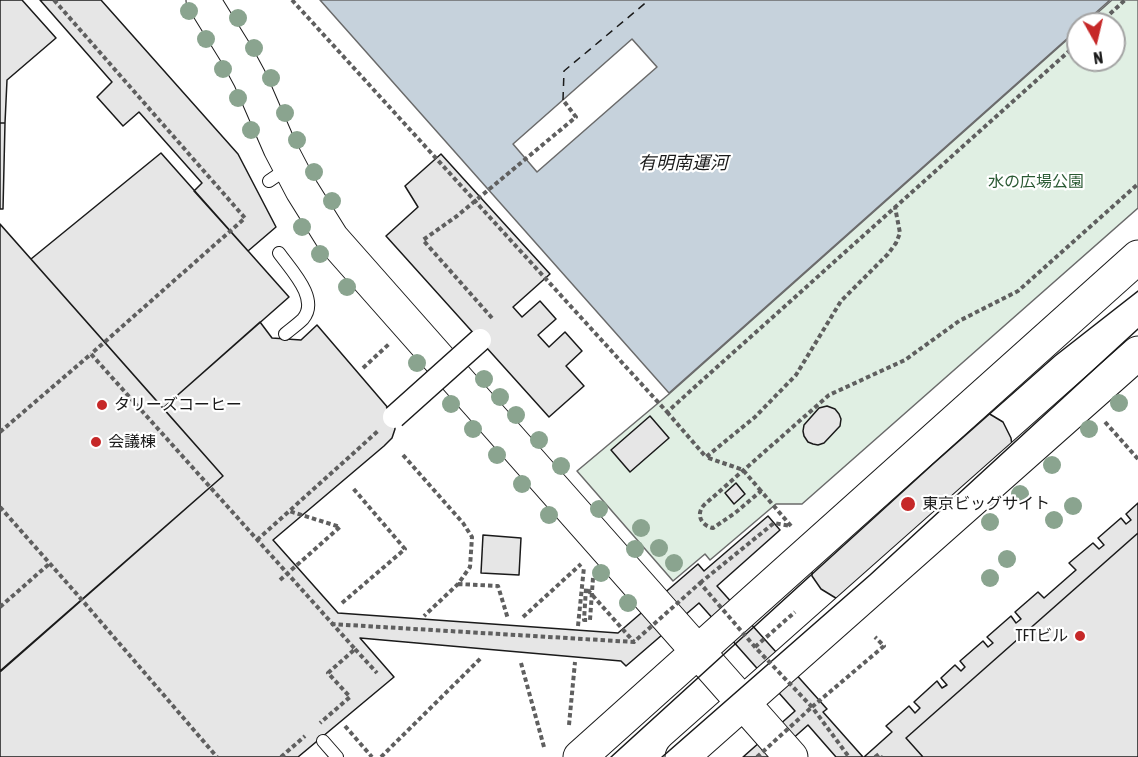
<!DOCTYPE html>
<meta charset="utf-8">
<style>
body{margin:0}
#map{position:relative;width:1138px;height:757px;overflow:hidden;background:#fff;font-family:"Asap Condensed",sans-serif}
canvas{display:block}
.north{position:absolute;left:1066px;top:12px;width:60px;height:60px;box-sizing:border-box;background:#fff;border:2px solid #a3a3a3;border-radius:50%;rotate:172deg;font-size:16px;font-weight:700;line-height:24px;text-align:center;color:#1a1a1a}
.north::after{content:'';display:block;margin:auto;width:21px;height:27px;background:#c62828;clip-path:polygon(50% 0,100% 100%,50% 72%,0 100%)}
</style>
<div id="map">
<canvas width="1138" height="757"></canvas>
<div class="north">N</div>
</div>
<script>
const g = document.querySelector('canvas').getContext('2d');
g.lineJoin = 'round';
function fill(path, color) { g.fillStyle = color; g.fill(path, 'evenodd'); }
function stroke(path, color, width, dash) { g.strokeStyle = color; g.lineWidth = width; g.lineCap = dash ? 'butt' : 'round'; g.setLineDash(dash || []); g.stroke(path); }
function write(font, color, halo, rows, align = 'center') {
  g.font = font + ' "Asap Condensed","Noto Sans JP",sans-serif'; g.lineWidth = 4.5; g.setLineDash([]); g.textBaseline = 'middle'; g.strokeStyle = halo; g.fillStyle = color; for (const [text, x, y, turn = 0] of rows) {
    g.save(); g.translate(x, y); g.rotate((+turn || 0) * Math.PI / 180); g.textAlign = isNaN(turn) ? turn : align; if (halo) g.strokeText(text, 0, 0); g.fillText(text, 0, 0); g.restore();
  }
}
const green = new Path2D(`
 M1112 0H1138V208L802 504H776L710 560 705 554 673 581 577 471 669 394 1078 30V60H1114V24H1085Z`);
fill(green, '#e0efe3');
stroke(green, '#6a6a6a', 1.5);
const water = new Path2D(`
 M320 0H1110L1083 24H1078V29L669 393Z`);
fill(water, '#c6d2dc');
stroke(water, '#6a6a6a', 1.5);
const pier = new Path2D(`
 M632 39 657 67 537 172 513 144Z`);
fill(pier, '#fff');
stroke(pier, '#6a6a6a', 1.5);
stroke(new Path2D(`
 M563 100 564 71 649 0`), '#1a1a1a', 1.5, [8, 6]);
const building = new Path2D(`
 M0 0H22L56 38 7 80 5 123H0Z
 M40 0H101L238 154 276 227 248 251 194 191 202 183 139 112 123 126 97 97 112 82Z
 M0 123H5L3 209H0Z
 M161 153 289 297 163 408 31 259Z
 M441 154 550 274 513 307 522 317 540 301 556 319 538 335 549 347 565 332 582 351 566 366 584 386 549 417 386 236 418 207 405 186Z
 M0 224 223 476 0 672Z
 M260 322 272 338 301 340 317 325 389 409 394 417 395 429 392 438 384 446 273 540 338 613 618 633 698 564 704 571 768 516 780 530 717 586 827 709 823 712 863 757H836L808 725 772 757H743L795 711 699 603 626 666 621 661 360 638 394 677 298 757H0V671L223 476 163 408Z
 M827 406 835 409 839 414 841 419 840 426 824 443 818 445 813 444 808 442 804 436 803 431 804 425 819 408Z
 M988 413 1003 422 1011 438 1013 453 839 600 821 589 812 576V551Z
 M650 416 669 438 630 472 611 450Z
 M736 483 745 494 734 504 725 493Z
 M1138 503V533L906 738 923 757H864L892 732 886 726 909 706 915 713 920 708 914 702 937 681 942 688 947 685 941 678 955 665 961 671 965 667 960 661 983 641 988 647 993 643 987 637 1011 616 1016 623 1021 619 1015 612 1038 592 1044 598 1076 570 1069 563 1093 543 1099 549 1104 545 1098 538 1121 518 1126 524 1131 520 1126 514Z
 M1138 533V757H923L906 738Z
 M483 535 521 538 519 575 481 573Z`);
fill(building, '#e6e6e6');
stroke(building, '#1a1a1a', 1.5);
const lane = new Path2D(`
 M269 181 288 168
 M279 253C291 270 320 299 303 319 298 324 291 329 285 334
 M323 741 337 757`);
const secondary = new Path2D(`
 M203 0 237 55 250 79 280 148 302 190 332 238 791 757
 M580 757 1138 257
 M682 757 1138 353`);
stroke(lane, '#1a1a1a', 14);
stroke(secondary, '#1a1a1a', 35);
stroke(new Path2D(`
 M54 0 245 218 91 354
 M292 0 667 412 1078 43
 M1099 24 1125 0
 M492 318 423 240 457 216 576 117 563 100
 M363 368 389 344
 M667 412 706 457
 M1105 422 1138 459
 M0 432 91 354 355 649 328 673 350 697 320 723
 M403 455 463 523 472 537 470 567 458 584 424 616
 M761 491 743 470 706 457 755 417 796 375 841 301 888 254 896 243 900 233 895 207
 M0 507 82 600 217 757
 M791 526 761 491 735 513 713 528C702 526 695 515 704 505L829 395 905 360 959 321 1018 291 1138 184
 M257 540 378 431
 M593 578 590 620H584L586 588 634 642
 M280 580 340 527 289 511
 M700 583 774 523 791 526
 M458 584 498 586 508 619
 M342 603 405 549 352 487
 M0 607 49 564
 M523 617 581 564
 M578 626 584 567
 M755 647 795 612
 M521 663 544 747
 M812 707 884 646 875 637
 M569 725 575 662
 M345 726 372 757
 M281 757 305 736
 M381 757 482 657
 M875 757 879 754 881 757`), '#5f5f5f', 4, [4.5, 3]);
stroke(lane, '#fff', 12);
stroke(secondary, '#fff', 33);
stroke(new Path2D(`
 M611 757 933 464 1055 356 1138 291
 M662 757 870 575 1138 329`), '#1a1a1a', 1.5);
const streetBridge = new Path2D(`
 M394 417 480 340`);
stroke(streetBridge, '#1a1a1a', 25, []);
stroke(new Path2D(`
 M331 624 634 642 700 583 755 647 812 707 849 757
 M355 649 377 673
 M757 757 812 707`), '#5f5f5f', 4, [4.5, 3]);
stroke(streetBridge, '#fff', 22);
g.fillStyle = '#8aa48f';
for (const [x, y] of [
 [189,11],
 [238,18],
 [206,39],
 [254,48],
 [223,69],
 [271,78],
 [238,98],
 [285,113],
 [251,130],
 [297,140],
 [314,172],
 [332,201],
 [302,227],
 [320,254],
 [347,287],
 [417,363],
 [484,379],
 [500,397],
 [1119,403],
 [451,404],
 [516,415],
 [473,429],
 [1089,429],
 [539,440],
 [497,455],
 [1052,465],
 [561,466],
 [522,484],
 [1020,494],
 [1073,506],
 [599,509],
 [549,515],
 [1054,520],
 [990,522],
 [641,528],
 [659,548],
 [635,549],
 [1007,559],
 [674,563],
 [601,573],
 [990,578],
 [628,603]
]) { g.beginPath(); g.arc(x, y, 9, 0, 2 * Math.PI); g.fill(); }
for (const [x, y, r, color] of [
 [102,405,6,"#c62828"],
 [96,442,6,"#c62828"],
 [908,504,8,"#c62828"],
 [1080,636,6,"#c62828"]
]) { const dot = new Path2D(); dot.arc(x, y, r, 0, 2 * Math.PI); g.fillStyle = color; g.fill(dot); stroke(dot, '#fff', 2); }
write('16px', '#2b5a34', '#fff', [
 ["水の広場公園",1036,182]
]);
write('16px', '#1a1a1a', '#fff', [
 ["タリーズコーヒー",114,405],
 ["会議棟",108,442],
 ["東京ビッグサイト",922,504],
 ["TFTビル",1068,636,"right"]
], 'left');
write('italic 18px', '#1a1a1a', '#fff', [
 ["有明南運河",683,163]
]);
</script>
